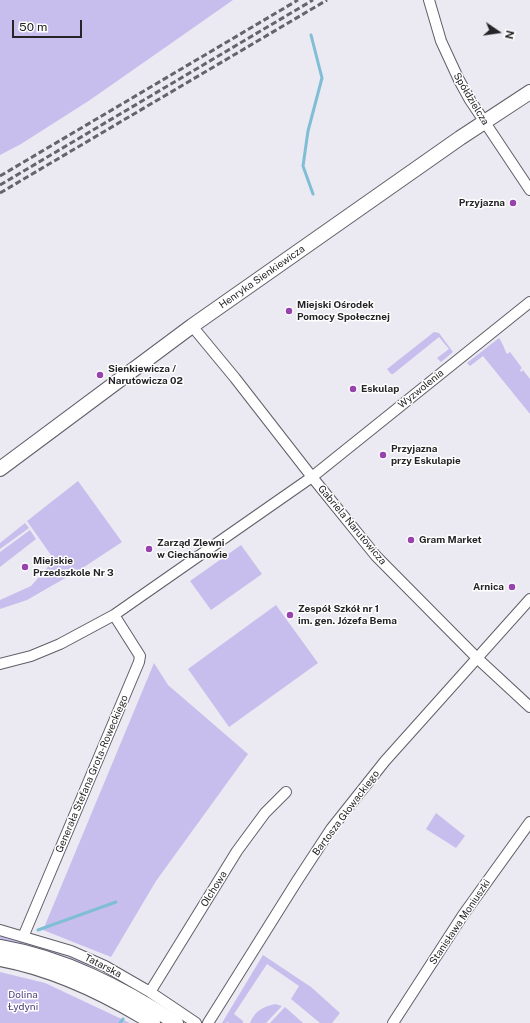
<!DOCTYPE html>
<meta charset="utf-8">
<style>
body{margin:0}
#map{position:relative;width:530px;height:1023px;overflow:hidden;background:#ebe9f2;font-family:"Public Sans",sans-serif}
canvas{display:block}
.north{position:absolute;left:478px;top:12px;width:40px;height:40px;-webkit-text-stroke:3px #fff;paint-order:stroke;rotate:103deg;font-size:11px;font-weight:700;line-height:16px;text-align:center;color:#252427}
.north::after{content:'';display:block;margin:auto;width:14px;height:18px;background:#252427;clip-path:polygon(50% 0,100% 100%,50% 72%,0 100%)}
.scale{position:absolute;left:12px;top:20px;width:70px;height:18px;box-sizing:border-box;border:2px solid #252427;border-top:0;padding-left:5px;font-size:12px;line-height:14px;white-space:nowrap;color:#252427;-webkit-text-stroke:3px #fff;paint-order:stroke}
</style>
<div id="map">
<canvas width="530" height="1023"></canvas>
<div class="north">N</div>
<div class="scale">50 m</div>
</div>
<script>
const g = document.querySelector('canvas').getContext('2d');
g.lineJoin = 'round';
function fill(path, color) { g.fillStyle = color; g.fill(path, 'evenodd'); }
function stroke(path, color, width, dash) { g.strokeStyle = color; g.lineWidth = width; g.lineCap = dash ? 'butt' : 'round'; g.setLineDash(dash || []); g.stroke(path); }
function write(font, color, halo, rows, align = 'center') {
  g.font = font + ' "Public Sans",sans-serif'; g.lineWidth = 3; g.setLineDash([]); g.textBaseline = 'middle'; g.strokeStyle = halo; g.fillStyle = color; for (const [text, x, y, turn = 0] of rows) {
    g.save(); g.translate(x, y); g.rotate((+turn || 0) * Math.PI / 180); g.textAlign = isNaN(turn) ? turn : align; if (halo) g.strokeText(text, 0, 0); g.fillText(text, 0, 0); g.restore();
  }
}
fill(new Path2D(`
 M0 0H233L90 100 21 144 0 155Z
 M434 332 439 333 453 352 441 362 437 358 449 349 439 337 393 374H391L387 369Z
 M499 338C503 343 504 349 507 354L510 352 522 368 520 370 521 372 523 370 530 379V414L483 356 470 366 467 363Z
 M78 481 122 542 81 569 27 600 0 609V600L31 586 53 561V558L27 521Z
 M25 523 29 528 0 549V543Z
 M30 530 36 539 0 567V552Z
 M241 545 262 574 211 610 190 581Z
 M276 605 318 663 229 727 188 669Z
 M154 663 168 685 248 754 156 881 111 957 43 930Z
 M436 813 465 836 456 848 426 829Z
 M0 935 55 952 82 962 134 988 132 990 0 942Z
 M263 955 311 987 340 1013 332 1023H320L291 999 299 986 267 964 234 1014 243 1021V1023H229L228 1022 226 1023H222Z
 M0 972 45 983 130 1023H0Z
 M275 1004 282 1006 266 1023H250C255 1011 262 1007 275 1004Z
 M285 1007 303 1023H270Z`), '#c8beee');
stroke(new Path2D(`
 M311 35 322 78 308 131 303 166 313 194
 M38 930 116 902
 M120 1023 123 1019`), '#7fbed5', 3);
const street = new Path2D(`
 M429 0 441 41 459 80 470 100 530 190
 M192 326 235 378 312 477 376 556 477 658 530 707
 M0 664 31 656 60 644 114 615 312 477 530 302
 M0 930 71 951 105 966 150 992 196 1023
 M23 937 139 662 140 656 114 615
 M150 992 237 851 265 813 286 792
 M208 1023 297 881 331 829 385 761 530 599
 M393 1023 463 915 530 822`);
const secondary = new Path2D(`
 M0 469 192 326 460 138 530 92
 M0 947C64 958 122 988 176 1023
 M0 959C55 969 106 994 153 1023`);
stroke(street, '#605f67', 12);
stroke(secondary, '#605f67', 16);
stroke(street, '#fff', 10);
stroke(secondary, '#fff', 14);
stroke(new Path2D(`
 M0 176 298 0
 M0 185 313 0
 M0 193 327 0`), '#656469', 3, [6, 3]);
for (const [x, y, r, color] of [
 [513,203,4,"#9842ae"],
 [289,311,4,"#9842ae"],
 [100,375,4,"#9842ae"],
 [353,389,4,"#9842ae"],
 [383,455,4,"#9842ae"],
 [411,540,4,"#9842ae"],
 [149,549,4,"#9842ae"],
 [25,567,4,"#9842ae"],
 [512,587,4,"#9842ae"],
 [290,615,4,"#9842ae"]
]) { const dot = new Path2D(); dot.arc(x, y, r, 0, 2 * Math.PI); g.fillStyle = color; g.fill(dot); stroke(dot, '#fff', 1.5); }
write('10px', '#252427', '#fff', [
 ["Spółdzielcza",471,99,59],
 ["Henryka Sienkiewicza",262,277,-35],
 ["Wyzwolenia",421,389,-39],
 ["Gabriela Narutowicza",352,525,50],
 ["Generała Stefana Grota-Roweckiego",92,774,-67],
 ["Bartosza Głowackiego",346,813,-53],
 ["Olchowa",214,889,-58],
 ["Stanisława Moniuszki",460,922,-56],
 ["Tatarska",103,966,27]
]);
write('bold 10px', '#252427', '#fff', [
 ["Przyjazna",505,203,"right"],
 ["Miejski Ośrodek",297,305],
 ["Pomocy Społecznej",297,317],
 ["Sienkiewicza /",108,369],
 ["Narutowicza 02",108,381],
 ["Eskulap",361,389],
 ["Przyjazna",391,449],
 ["przy Eskulapie",391,461],
 ["Gram Market",419,540],
 ["Zarząd Zlewni",157,543],
 ["w Ciechanowie",157,555],
 ["Miejskie",33,561],
 ["Przedszkole Nr 3",33,573],
 ["Arnica",504,587,"right"],
 ["Zespół Szkół nr 1",298,609],
 ["im. gen. Józefa Bema",298,621]
], 'left');
write('10px', '#4e3d7b', '#fff', [
 ["Dolina",23,995],
 ["Łydyni",23,1007]
]);
</script>
